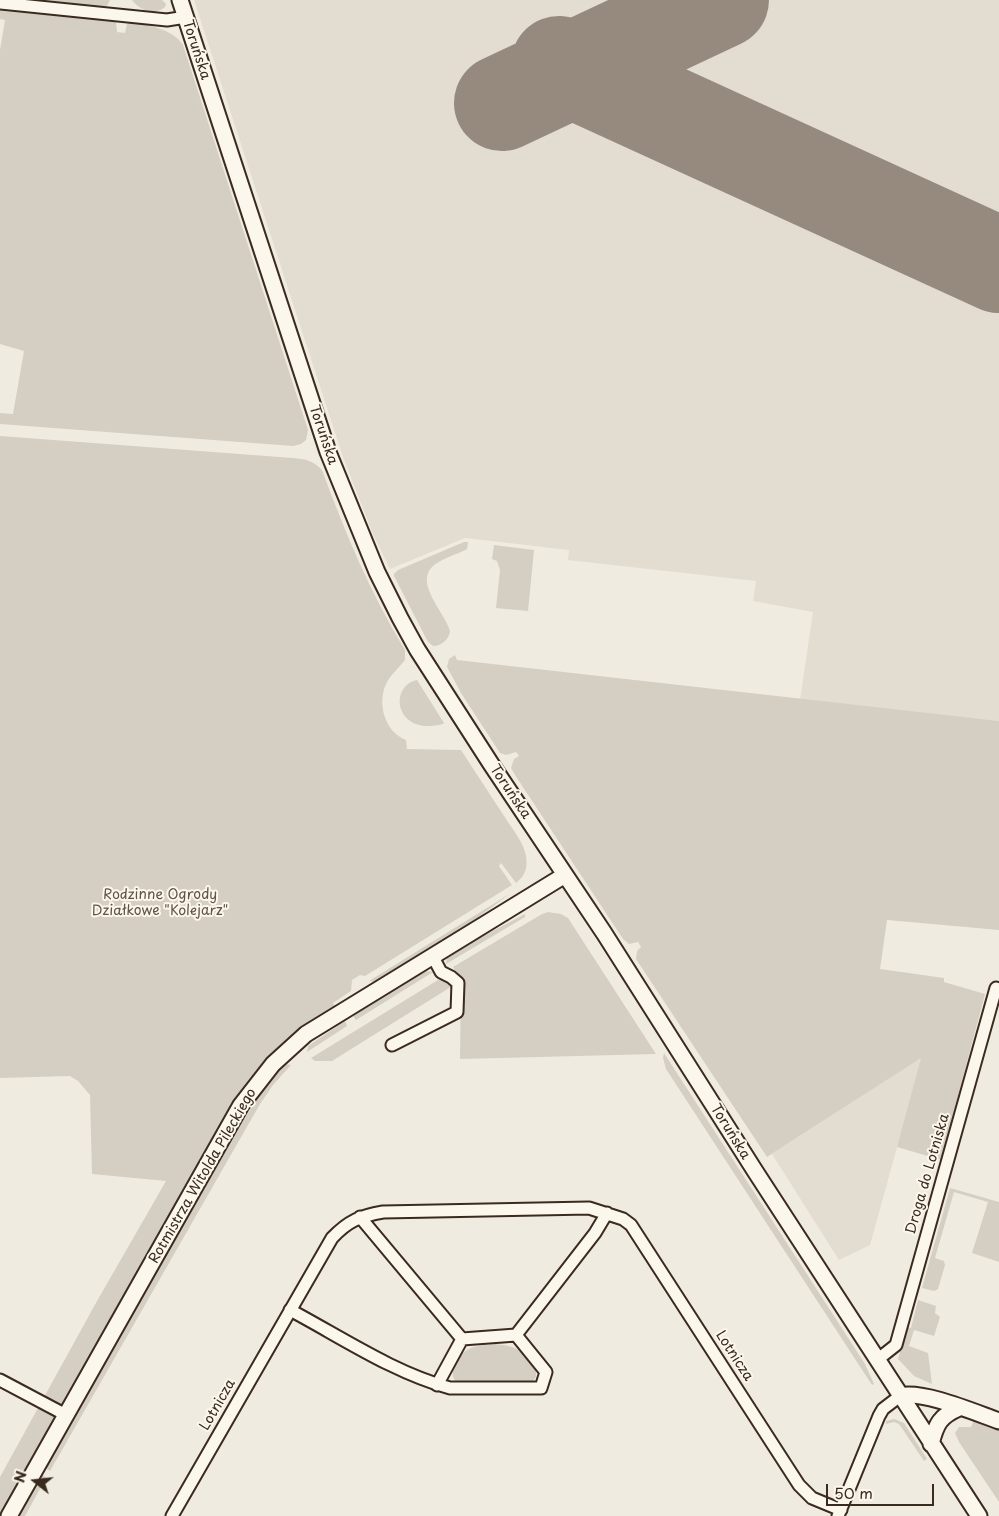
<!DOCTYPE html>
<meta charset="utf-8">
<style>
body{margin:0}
#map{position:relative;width:999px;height:1516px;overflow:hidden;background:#f0ebe0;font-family:"Playpen Sans",sans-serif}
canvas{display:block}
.north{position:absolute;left:10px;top:1456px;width:50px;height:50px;-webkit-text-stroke:4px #fbf7ec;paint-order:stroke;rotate:286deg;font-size:14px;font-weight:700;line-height:20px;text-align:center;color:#3b2a1e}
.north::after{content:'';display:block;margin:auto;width:18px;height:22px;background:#3b2a1e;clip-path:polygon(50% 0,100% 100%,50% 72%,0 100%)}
.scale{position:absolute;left:826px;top:1484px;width:108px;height:22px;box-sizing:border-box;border:2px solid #3b2a1e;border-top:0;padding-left:6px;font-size:15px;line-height:18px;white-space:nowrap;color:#3b2a1e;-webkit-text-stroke:4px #fbf7ec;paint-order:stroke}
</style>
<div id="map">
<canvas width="999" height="1516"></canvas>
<div class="north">N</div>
<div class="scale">50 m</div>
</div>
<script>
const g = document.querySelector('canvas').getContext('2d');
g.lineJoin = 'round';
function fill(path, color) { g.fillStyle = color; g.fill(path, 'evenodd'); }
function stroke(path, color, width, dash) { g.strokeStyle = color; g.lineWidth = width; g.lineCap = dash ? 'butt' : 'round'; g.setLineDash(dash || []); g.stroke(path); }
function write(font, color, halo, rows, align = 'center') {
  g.font = font + ' "Playpen Sans",sans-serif'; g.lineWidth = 4; g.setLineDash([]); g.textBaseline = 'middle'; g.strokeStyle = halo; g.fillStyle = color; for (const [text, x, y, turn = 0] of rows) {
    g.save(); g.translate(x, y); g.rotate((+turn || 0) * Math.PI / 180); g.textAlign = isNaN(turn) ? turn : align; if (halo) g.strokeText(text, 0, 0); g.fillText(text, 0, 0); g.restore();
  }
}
fill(new Path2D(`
 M194 0H999V721L800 700 813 612 753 601 756 581 568 560 569 550 465 538 390 569 373 534 343 457Z
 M922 1057 870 1245 839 1260 772 1154Z`), '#e2dcd1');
fill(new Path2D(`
 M22 0H110L107 6 102 7Z
 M132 0H162L166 4 165 7C155 16 139 10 132 0Z
 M0 8 116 21 117 32 125 33 127 24 132 22C150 26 173 29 183 45L308 430 306 440 301 444 293 446 0 424V413L13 414 24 351 0 344V50L5 20 0 19Z
 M0 436 293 458C305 459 314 461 322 470 345 532 370 593 405 650V660C399 668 390 675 386 684 377 704 385 732 406 740L407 749 461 750C476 773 491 796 506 819 513 830 524 843 526 856 528 868 525 876 516 883L501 863 499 866 512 885 365 976 360 975 352 980 351 991 333 1003 335 1007C318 1018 300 1029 284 1042 264 1059 249 1079 235 1101L0 1515V1477L97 1301 166 1181 92 1174 90 1095 78 1081 70 1076 0 1078Z
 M464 542H468L467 549C458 554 438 560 432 567 415 584 445 613 450 631 449 639 442 646 433 646L428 642 394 576V574L398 570Z
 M494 545 534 550 528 611 496 608 500 570 497 561 492 559Z
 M455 655 457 660 999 721V930L887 920 880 969 944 978V982L985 994 941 1160 897 1147 921 1058 767 1157 636 959 637 951 641 947 638 942 629 944 623 939 515 775 511 768 514 759 519 756 516 752 506 755 500 753 461 693 447 667 449 659Z
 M417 680 444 723 443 724C395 737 388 686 417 680Z
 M511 893 465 927 380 980 375 982 369 981Z
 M548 912 561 914 568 918 656 1054 460 1059 461 981 453 967 542 914Z
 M525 914V917L446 964 447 958 474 941Z
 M424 971 433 972 356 1020 353 1016Z
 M438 980H451L454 985 332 1061H315L311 1058Z
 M345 1021 347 1026 307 1052 308 1046Z
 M664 1053 865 1364 874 1384 872 1385 666 1069 663 1058Z
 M285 1064 291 1065 273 1085 260 1104 50 1471 46 1468 47 1465 239 1128 256 1100Z
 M950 1188 999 1202V1262L972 1253 988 1202 954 1192 935 1258 944 1261 945 1265 938 1289 934 1291 922 1288Z
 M918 1300 936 1306 935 1313 940 1317 934 1336 914 1330 909 1346 928 1353 932 1384 914 1376 898 1359 907 1327 911 1328Z
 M495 1344C519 1346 523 1352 536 1370V1377L531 1384 458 1383C446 1376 457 1356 467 1350 476 1345 486 1345 495 1344Z
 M894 1419 904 1423 927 1459 924 1461 899 1424 894 1422 886 1424V1421Z
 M974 1420 999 1429V1502L959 1442 955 1433 959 1427H971Z
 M41 1476H44L46 1478 25 1516H18Z`), '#d5cec3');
stroke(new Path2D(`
 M559 64 999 265
 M502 103 721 0`), '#968a7f', 96);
const street = new Path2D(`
 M0 3 167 20 186 17
 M392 1045 457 1012 458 983 451 977 441 972 433 957
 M360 1217 462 1339
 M290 1310C341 1337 394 1373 450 1388H541L546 1372 516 1335 462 1339 437 1385
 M516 1335 595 1233 607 1213
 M877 1360 896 1345 996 988 999 989
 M0 1380 66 1415
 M172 1516 332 1238C348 1221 360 1216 383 1212L589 1208 623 1219 631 1225 799 1485 812 1498 841 1510
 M838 1516 879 1416 883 1409 900 1396`);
const secondary = new Path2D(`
 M180 0 328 452 377 572 400 618 417 649 491 764 604 933 755 1171 979 1516
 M900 1396C923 1390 976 1413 999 1421
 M931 1444C936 1424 940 1416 959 1408
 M9 1516 241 1105 273 1064 306 1034 565 875`);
stroke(street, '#3b2a1e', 15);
stroke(secondary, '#3b2a1e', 19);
stroke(street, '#fbf7ec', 11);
stroke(secondary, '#fbf7ec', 15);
write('14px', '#3b2a1e', '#fbf7ec', [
 ["Toruńska",196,50,72],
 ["Toruńska",323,435,71],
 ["Toruńska",510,792,56],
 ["Toruńska",730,1132,58],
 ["Droga do Lotniska",928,1174,-74],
 ["Rotmistrza Witolda Pileckiego",203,1176,-60],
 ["Lotnicza",734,1356,57],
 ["Lotnicza",218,1405,-60]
]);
write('14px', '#625347', '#fbf7ec', [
 ["Rodzinne Ogrody",160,895],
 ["Działkowe \"Kolejarz\"",160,911]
]);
</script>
